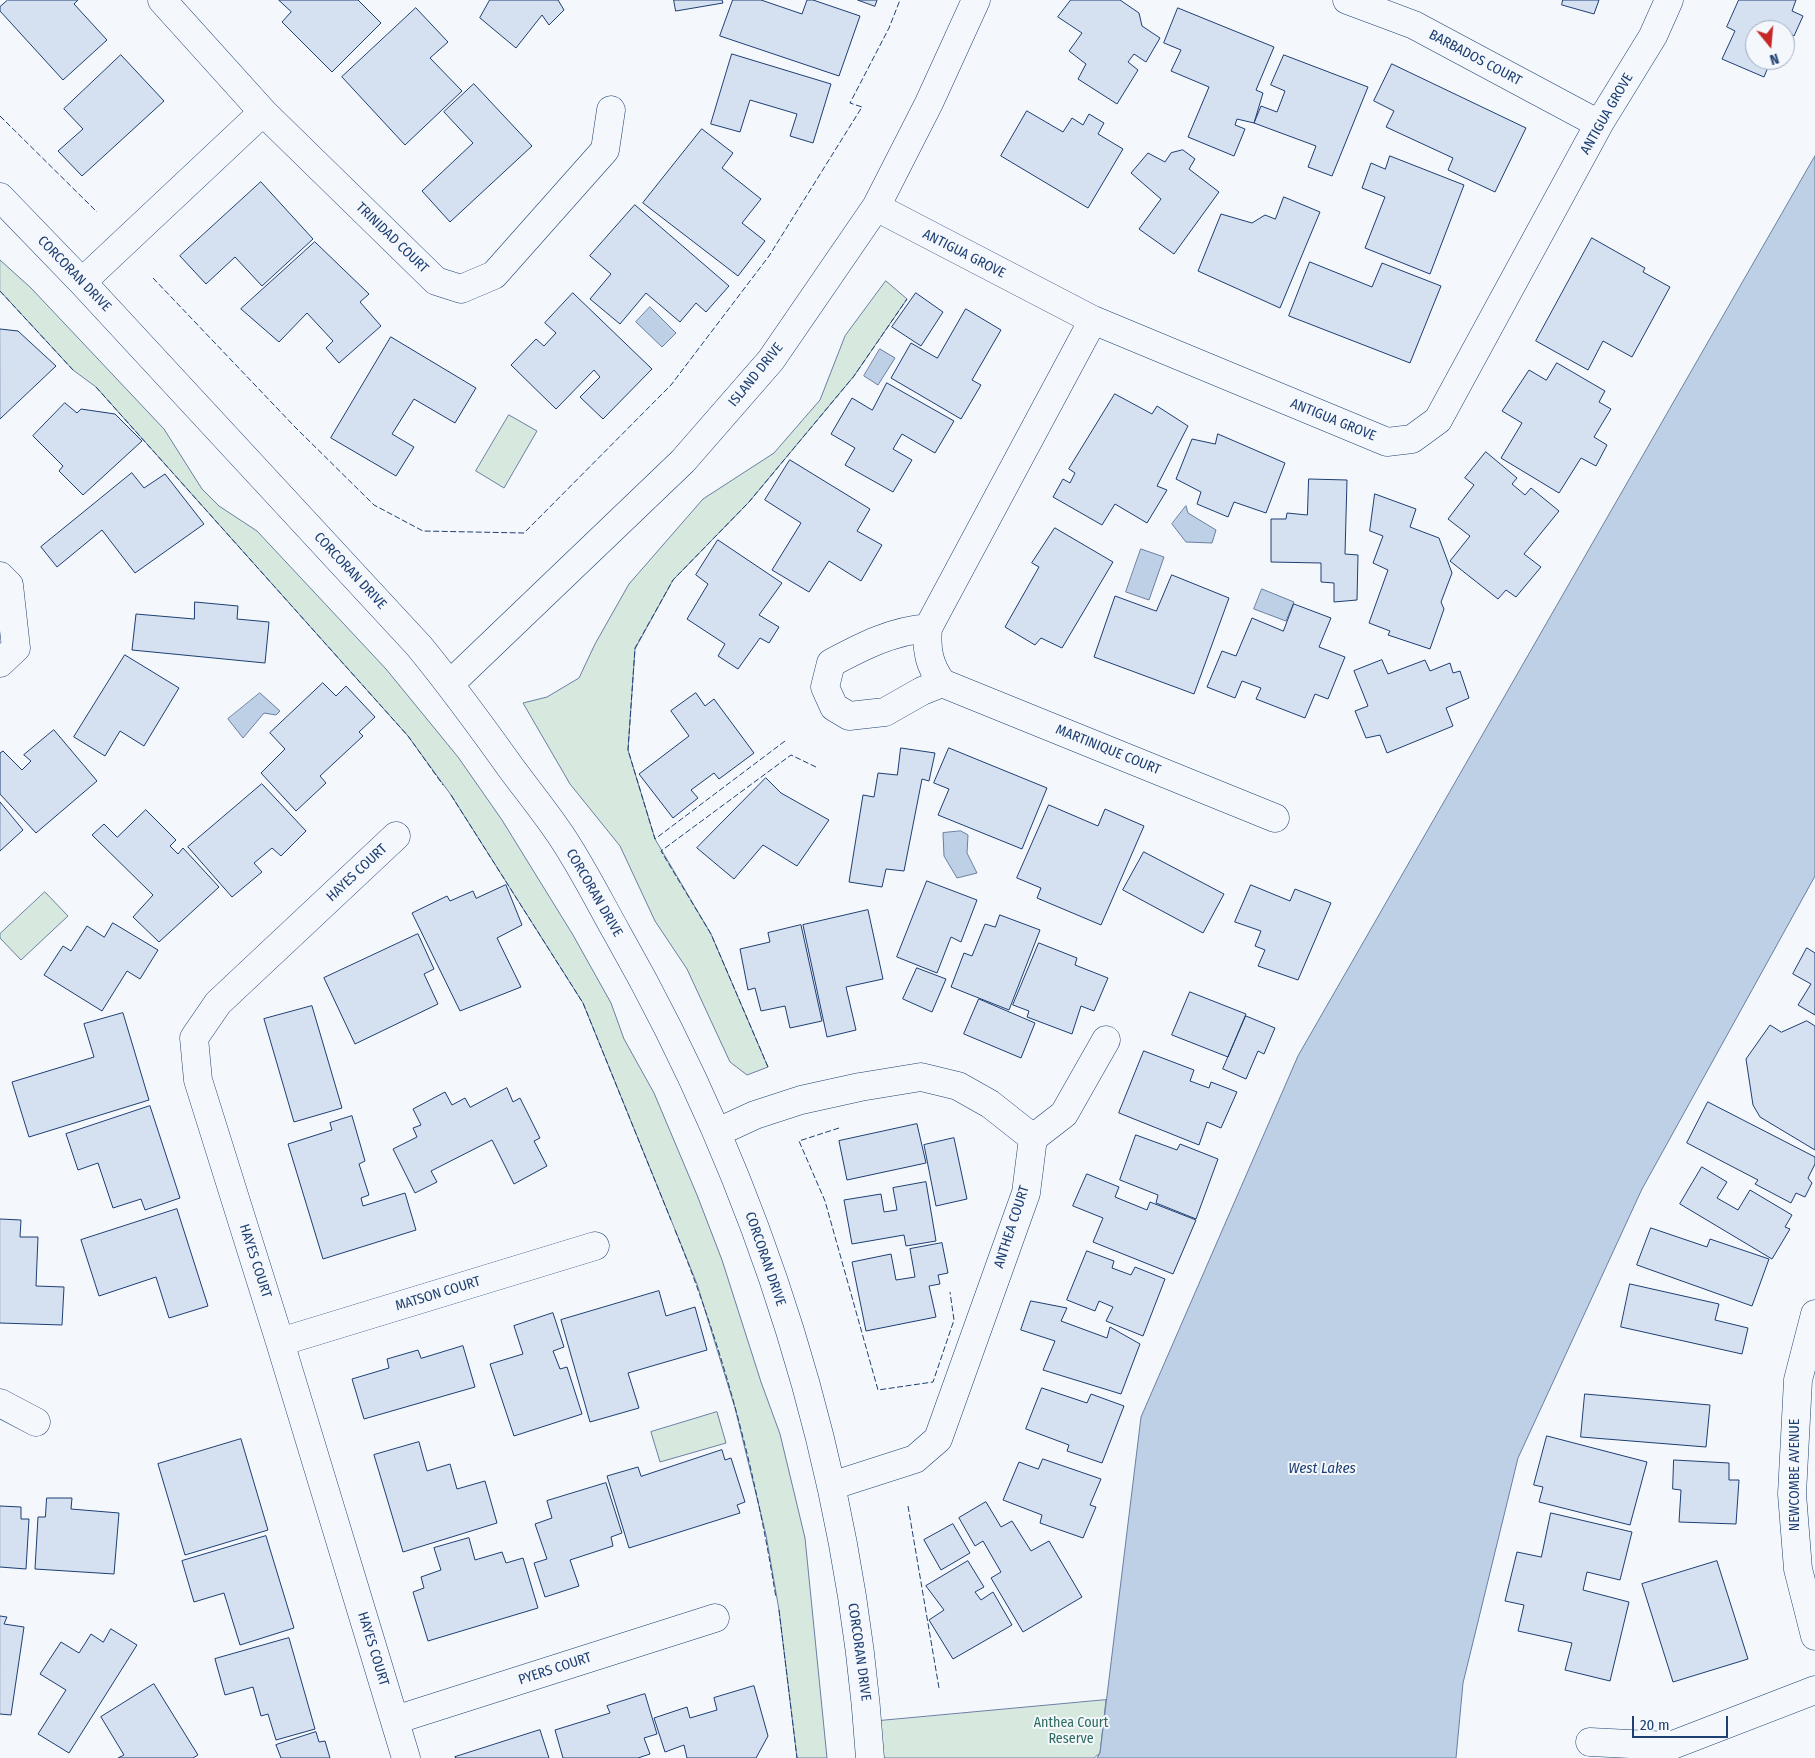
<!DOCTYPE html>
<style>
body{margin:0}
#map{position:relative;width:1815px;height:1758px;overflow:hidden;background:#f4f7fb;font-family:"Fira Sans Condensed",sans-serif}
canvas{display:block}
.north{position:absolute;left:1745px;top:20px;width:50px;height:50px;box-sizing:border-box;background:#f4f7fb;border:1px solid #9eadc5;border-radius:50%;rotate:163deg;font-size:14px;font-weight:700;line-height:20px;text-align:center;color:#1d3f73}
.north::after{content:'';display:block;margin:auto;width:18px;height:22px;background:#c62828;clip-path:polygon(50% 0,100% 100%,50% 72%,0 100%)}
.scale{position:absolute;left:1632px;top:1716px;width:96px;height:22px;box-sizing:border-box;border:2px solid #1d3f73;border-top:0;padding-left:6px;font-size:15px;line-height:18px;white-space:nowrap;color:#1d3f73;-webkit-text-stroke:4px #f4f7fb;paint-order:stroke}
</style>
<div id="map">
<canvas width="1815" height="1758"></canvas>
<div class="north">N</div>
<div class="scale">20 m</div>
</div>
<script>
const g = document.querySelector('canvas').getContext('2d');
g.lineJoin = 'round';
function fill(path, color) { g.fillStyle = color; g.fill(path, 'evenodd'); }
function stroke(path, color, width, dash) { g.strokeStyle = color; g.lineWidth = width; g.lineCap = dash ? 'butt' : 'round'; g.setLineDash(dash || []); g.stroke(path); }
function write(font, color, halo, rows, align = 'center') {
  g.font = font + ' "Fira Sans Condensed",sans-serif'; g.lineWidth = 4; g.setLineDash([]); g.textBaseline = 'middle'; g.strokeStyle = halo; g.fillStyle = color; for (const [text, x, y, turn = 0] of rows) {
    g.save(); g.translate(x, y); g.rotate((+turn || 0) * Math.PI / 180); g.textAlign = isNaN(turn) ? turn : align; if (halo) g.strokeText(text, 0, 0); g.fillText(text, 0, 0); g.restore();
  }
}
const green = new Path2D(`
 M0 260 31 288 164 429 202 489 219 506 257 531 386 669 458 757 502 820 573 935 611 1003 624 1039 654 1093 697 1195 722 1260 761 1382 780 1434 805 1538 827 1758H797L779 1610 766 1535 735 1408 697 1284 583 1003 451 795 408 736 96 387 73 370 0 291Z
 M886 281 907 299 854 376 749 502 673 580 635 649 628 750 655 839 711 934 768 1067 747 1075 730 1062 687 969 655 921 620 846 570 784 523 703 547 697 579 678 595 644 629 584 703 499 774 453 820 400 845 336Z
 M509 415 537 431 504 488 476 471Z
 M45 892 68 916 21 960 0 938V934Z
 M717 1412 726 1443 660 1462 651 1432Z
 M1106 1700 1100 1753 1094 1758H870L868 1722Z`);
fill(green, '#d7e8df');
stroke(green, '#687fa3', 1);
const water = new Path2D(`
 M1815 156V876L1642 1189 1518 1458 1463 1683 1456 1758H1097L1100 1753 1141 1417 1298 1056Z
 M650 307 676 333 662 347 636 322Z
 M880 349 895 358 878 385 864 376Z
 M1186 506 1188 513 1216 530 1212 543 1186 542 1172 524Z
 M1141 549 1164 557 1149 600 1126 592Z
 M1262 589 1294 602 1286 621 1254 609Z
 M260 693 280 711 276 715 264 713 243 738 228 719Z
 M961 831 968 835 967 853 977 873 957 878 944 856 943 833Z`);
fill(water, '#bed0e5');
stroke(water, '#687fa3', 1);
const building = new Path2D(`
 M8 0H78L74 4 107 40 63 80 0 11V7Z
 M279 0H358L381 23 332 72 282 22 291 12Z
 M490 0H558L564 10 549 25 542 15 516 48 480 18Z
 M674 0H722L723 3 676 11Z
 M733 0H761L802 14 807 0H813L860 16 839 76 720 36Z
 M858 0H877L875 6Z
 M1071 0H1120L1139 13 1142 26 1160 38 1146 62 1134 54 1128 62 1138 70 1117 104 1078 79 1086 64 1069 51 1082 33 1058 17Z
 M1563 0H1599L1594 14 1562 5Z
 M1739 0H1796L1792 11 1803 16 1794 36 1785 30H1755V60H1771L1764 77 1722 59 1735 31 1727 27Z
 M416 8 448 42 430 58 462 91 405 145 342 77Z
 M1178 8 1274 47 1256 90 1263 93 1254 123 1237 119 1235 125 1245 129 1234 156 1188 137 1209 87 1171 71 1181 50 1164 43Z
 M732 54 831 84 813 143 790 136 797 114 750 100 740 132 711 124Z
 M121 55 164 101 82 176 58 151 83 129 64 109Z
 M1284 55 1368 87 1332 176 1308 167 1316 146 1254 123 1261 106 1277 112 1285 91 1271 85Z
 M1392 64 1526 128 1495 192 1448 170 1453 158 1386 127 1394 111 1374 101Z
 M474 84 532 146 450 222 422 191 473 143 444 112Z
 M1027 111 1063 132 1072 118 1083 125 1089 114 1104 123 1098 134 1123 149 1088 208 1001 156Z
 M702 129 733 153 722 168 761 199 742 223 765 241 738 276 643 203Z
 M1183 150 1195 159 1189 169 1219 192 1174 254 1139 229 1161 199 1131 173 1148 153 1165 162 1171 153Z
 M1390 156 1464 185 1430 274 1365 248 1385 197 1362 188 1371 163 1385 169Z
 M261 182 313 239 262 286 235 257 206 284 180 256Z
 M1284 197 1320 212 1280 308 1198 271 1221 214 1252 223 1265 215 1275 219Z
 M635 205 729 286 706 312 696 303 680 322 646 293 620 324 590 299 611 274 590 256Z
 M1592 238 1645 268 1643 272 1670 287 1632 357 1603 341 1588 370 1536 341Z
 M315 242 369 294 360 302 381 326 339 363 326 348 333 341 307 313 279 342 241 309Z
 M1310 262 1372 287 1382 263 1441 286 1410 363 1289 316Z
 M573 293 652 369 603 419 580 397 600 377 594 370 556 409 511 365 536 339 544 346 556 333 545 323Z
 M916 293 943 312 921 346 892 327Z
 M966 309 1001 330 972 380 981 385 961 419 891 378 911 343 937 358Z
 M0 329 18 331 56 366 0 419Z
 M391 337 476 388 455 423 414 399 392 434 414 447 396 476 331 438Z
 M1557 363 1605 391 1599 402 1611 409 1594 437 1607 445 1596 466 1581 458 1559 493 1501 458 1522 423 1502 411 1529 370 1546 380Z
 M887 383 954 421 935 453 902 434 893 449 912 460 893 492 845 465 855 448 831 434 852 398 872 410Z
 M1115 394 1152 414 1157 406 1188 426 1157 486 1167 490 1147 523 1115 504 1102 525 1053 497 1063 479 1070 483 1075 473 1069 469Z
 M65 403 77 413 81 409 115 414 142 441 83 495 59 471 63 466 33 436Z
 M1218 434 1285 463 1266 513 1234 502 1228 517 1197 504 1201 492 1176 479 1192 439 1215 444Z
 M1486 452 1517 478 1512 484 1525 495 1531 488 1559 511 1524 554 1541 567 1516 597 1506 590 1498 599 1450 561 1470 536 1448 519 1474 485 1465 478Z
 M790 460 870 509 857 531 882 545 861 581 829 561 809 592 772 570 801 523 765 500Z
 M132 473 144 488 165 474 204 524 135 573 102 530 57 567 41 547Z
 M1309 479 1347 480 1345 554 1358 555 1357 600 1334 602V583L1321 582V563L1271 562V519H1286L1287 513 1307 515Z
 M1375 494 1416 509 1410 527 1439 538 1452 573 1441 602 1444 609 1430 649 1388 635 1390 631 1369 623 1388 570 1373 563 1383 536 1370 531Z
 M1055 528 1113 562 1062 648 1041 638 1035 645 1005 627 1039 567 1032 563Z
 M718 540 782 583 759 615 779 627 769 643 760 638 738 669 718 656 725 644 687 619 708 584 696 575Z
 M1172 575 1229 598 1194 694 1094 657 1115 596 1156 611Z
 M195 602 238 606 237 619 269 622 265 663 132 650 136 614 194 619Z
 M1294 604 1331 618 1319 647 1345 657 1328 699 1315 694 1305 718 1256 699 1261 688 1242 681 1235 698 1207 687 1222 651 1236 656 1252 618 1283 631Z
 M125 655 179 688 144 746 120 731 105 756 74 737Z
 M1382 660 1388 674 1425 660 1430 671 1450 663 1453 673 1460 671 1469 698 1446 708 1453 726 1387 753 1380 735 1366 738 1355 711 1368 706 1354 671Z
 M323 683 336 696 346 686 375 717 359 732 363 736 320 776 326 783 296 811 261 773 285 749 270 733Z
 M696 693 705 706 714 699 754 753 719 779 714 773 691 790 698 798 673 818 639 774 689 736 671 711Z
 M54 730 97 781 36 833 0 794V753L3 751 22 770 31 761 24 755Z
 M901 748 935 753 929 781 922 779 904 871 886 869 882 887 849 882 863 795 874 797 878 773 897 775Z
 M949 748 1047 788 1022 849 938 815 949 789 934 783Z
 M766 778 781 793 829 820 797 866 763 845 734 879 697 848Z
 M262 784 306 831 281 856 272 848 254 863 262 872 232 897 188 847Z
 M0 802 23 830 0 851Z
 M1049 805 1098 826 1105 809 1144 826 1101 925 1037 898 1041 888 1017 878Z
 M146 810 176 840 170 846 178 854 183 848 219 887 159 942 133 917 153 895 92 835 104 824 117 837Z
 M1144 852 1224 894 1203 933 1123 890Z
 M927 881 977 900 961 942 951 937 937 973 897 957Z
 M506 885 522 925 497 938 521 987 460 1011 412 913 447 896 450 901 473 891 476 898Z
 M1251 885 1290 901 1295 889 1331 903 1298 980 1258 966 1265 950 1255 946 1261 931 1235 922Z
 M868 910 883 979 846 987 856 1030 827 1037 803 925Z
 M1000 915 1040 930 1009 1010 951 987 964 953 972 956 985 924 995 927Z
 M113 923 158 950 140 979 127 971 102 1011 44 975 63 946 71 951 87 926 104 937Z
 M801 925 822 1021 790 1028 785 1006 761 1011 755 988 748 990 740 949 770 942 768 933Z
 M418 934 434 969 424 974 438 1004 355 1044 324 978Z
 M1039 943 1077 958 1075 965 1108 978 1094 1011 1081 1006 1072 1034 1027 1017 1029 1011 1013 1005Z
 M1807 948 1815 953V1015L1798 1005 1811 984 1793 974Z
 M917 968 946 979 932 1012 903 999Z
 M1190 992 1246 1014 1228 1057 1172 1035Z
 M979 999 1035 1023 1021 1058 964 1034Z
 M312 1006 342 1108 294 1122 264 1019Z
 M123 1013 149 1100 29 1137 12 1082 94 1057 84 1024Z
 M1246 1016 1275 1028 1264 1054 1258 1051 1246 1079 1223 1069Z
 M1807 1021 1815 1026V1150L1760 1117 1753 1105 1746 1059 1770 1025 1781 1032Z
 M1144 1051 1194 1070 1190 1081 1209 1088 1211 1082 1237 1092 1221 1128 1207 1122 1199 1145 1119 1113Z
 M507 1088 513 1102 520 1098 540 1138 534 1141 547 1166 514 1184 492 1140 431 1171 437 1182 415 1193 393 1149 417 1137 413 1128 421 1125 413 1109 445 1092 452 1105 465 1098 470 1107Z
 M1708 1102 1815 1157V1164L1808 1178 1812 1183 1805 1197 1796 1193 1791 1203 1755 1184 1758 1180 1687 1143Z
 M150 1106 180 1198 145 1210 141 1199 113 1208 98 1163 78 1170 66 1134Z
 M352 1116 365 1161 359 1164 369 1195 361 1198 363 1206 405 1193 416 1230 323 1259 288 1144 332 1130 330 1123Z
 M917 1124 926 1163 847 1180 839 1141Z
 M1136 1135 1177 1150 1180 1144 1218 1159 1196 1219 1156 1203 1158 1195 1120 1180Z
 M954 1138 967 1199 936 1206 924 1145Z
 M1702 1167 1727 1182 1717 1198 1738 1210 1750 1190 1792 1215 1785 1227 1790 1229 1772 1259 1680 1204Z
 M1087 1174 1119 1187 1115 1197 1147 1210 1150 1202 1196 1220 1173 1274 1093 1242 1103 1218 1073 1206Z
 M926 1182 936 1241 906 1246 904 1235 852 1244 844 1200 881 1194 884 1212 897 1210 893 1188Z
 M177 1209 208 1306 169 1318 156 1277 99 1296 81 1240Z
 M0 1219 21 1220 20 1237H38L36 1286 64 1287 62 1325 0 1323Z
 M1651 1228 1707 1247 1710 1239 1769 1259 1752 1306 1637 1265Z
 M942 1243 948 1273 938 1275 940 1284 929 1286 936 1317 866 1331 852 1262 891 1254 896 1280 915 1277 910 1249Z
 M1087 1251 1114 1261 1112 1268 1131 1275 1135 1267 1165 1279 1143 1336 1106 1321 1113 1307 1099 1301 1095 1311 1067 1300Z
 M1630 1284 1719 1304 1715 1320 1748 1328 1742 1354 1621 1327Z
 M659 1291 666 1316 695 1307 707 1350 628 1373 639 1408 590 1422 561 1320Z
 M1031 1301 1067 1308 1061 1321 1107 1338 1110 1327 1140 1344 1121 1394 1043 1370 1055 1341 1021 1330Z
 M553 1313 564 1347 553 1351 560 1369 567 1367 582 1414 514 1436 490 1364 523 1354 514 1326Z
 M463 1346 475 1387 364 1419 352 1379 389 1368 387 1359 418 1350 421 1358Z
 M1042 1388 1087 1403 1091 1394 1124 1406 1102 1463 1067 1451 1069 1445 1026 1429Z
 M1585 1394 1710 1405 1706 1447 1581 1437Z
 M1547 1436 1647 1462 1630 1525 1539 1502 1543 1487 1534 1485Z
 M241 1439 268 1530 185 1555 158 1464Z
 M419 1442 427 1471 450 1464 457 1489 485 1481 497 1523 403 1552 374 1455Z
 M722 1450 725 1460 731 1458 745 1502 737 1505 740 1513 629 1548 607 1476 638 1467 641 1476Z
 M1043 1459 1101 1479 1090 1505 1096 1507 1083 1538 1040 1523 1042 1515 1003 1500 1019 1462 1038 1469Z
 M1674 1460 1729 1463V1480H1739L1736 1524 1679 1522 1681 1490 1673 1489Z
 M606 1483 622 1533 611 1537 613 1546 570 1560 579 1586 545 1597 534 1563 547 1559 535 1524 552 1518 547 1501Z
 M47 1498H72L71 1509 119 1513 114 1574 35 1569 38 1517H45Z
 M986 1502 1001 1527 1012 1521 1031 1551 1049 1541 1082 1597 1023 1632 991 1578 1001 1572 983 1541 975 1546 959 1518Z
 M0 1506 21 1507V1519H29L26 1569 0 1567Z
 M1551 1513 1632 1532 1620 1580 1587 1572 1583 1590 1629 1602 1610 1681 1565 1670 1572 1643 1518 1631 1524 1605 1505 1601 1517 1552 1541 1557Z
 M953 1524 970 1553 941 1570 924 1540Z
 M266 1536 294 1628 240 1645 224 1593 194 1602 182 1561Z
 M469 1538 475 1560 502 1552 506 1563 523 1558 538 1608 428 1641 413 1592 424 1588 421 1577 441 1570 434 1548Z
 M968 1561 984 1587 975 1592 981 1600 993 1592 1012 1625 953 1659 929 1620 944 1610 926 1586Z
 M1717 1561 1748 1659 1673 1682 1642 1584Z
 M0 1616 7 1617 4 1624 24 1627 11 1715 0 1714Z
 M111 1629 137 1645 69 1753 38 1734 66 1690 40 1674 61 1642 79 1653 91 1634 103 1642Z
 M289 1638 315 1729 276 1740 268 1714 261 1716 253 1687 225 1695 215 1659Z
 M154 1684 198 1755 193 1758H118L124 1755 101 1717Z
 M754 1686 768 1736 756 1758H687L684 1745 665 1752 654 1718 687 1707 690 1718 717 1710 714 1698Z
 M645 1694 657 1734 644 1738 650 1754 638 1758H563L555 1730 610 1713 607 1706Z
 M540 1730 549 1758H456L455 1757Z
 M316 1732 319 1742 325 1741 330 1758H281L276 1745Z`);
fill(building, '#d5e0f0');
stroke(building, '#1d3f73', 1);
const minor = new Path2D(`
 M162 0 263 112
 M1347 0 1414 25 1599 124
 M0 197 82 282 419 646C451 685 481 726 511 768 528 791 546 813 562 837 582 867 599 901 617 933 760 1184 851 1468 870 1758
 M876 207 1093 320 1387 442 1412 439 1438 420 1599 124 1653 36 1669 0
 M82 282 263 112 436 281 461 289 494 275 605 150 611 110
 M1093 320 928 628C926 650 929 665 942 683L1275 818
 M0 576 9 585 16 648 0 663
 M928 628C892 631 863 646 831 663L825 687 834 707 849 716 885 712 922 691 942 683
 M450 684 683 461 771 360 876 207 929 103 976 0
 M396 836 218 1003 194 1038 198 1080 280 1342 406 1758
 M718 1132 755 1115 801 1100 860 1087 921 1077 958 1086 990 1104 1033 1138 1026 1193 938 1439 915 1459 831 1486
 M1033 1138 1064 1114 1106 1040
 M1815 1314 1798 1380 1792 1494 1798 1569 1815 1636
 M280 1342 595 1246
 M0 1403 36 1422
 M395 1720 715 1618
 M1590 1742 1670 1746 1815 1690`);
stroke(minor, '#1d3f73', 29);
stroke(minor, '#f4f7fb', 28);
stroke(new Path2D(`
 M0 116 97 212
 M153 278 295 427 374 505 423 531 524 533 671 385 769 256 862 107 850 103 889 28 900 0
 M0 291 73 370
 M96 387 408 736 443 785
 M785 741 655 839 628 750 635 648 673 580 749 502 854 376 907 299
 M451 795 583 1003 671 1220
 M768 1067 711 934 661 851 791 755 818 768
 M839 1128 799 1141 825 1201 878 1390 933 1382 954 1320 950 1292
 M675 1230C723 1347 756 1472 776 1598
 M908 1506 939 1688
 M779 1610 797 1758`), '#1d3f73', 1, [6, 2.5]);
write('14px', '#1d3f73', '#f4f7fb', [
 ["BARBADOS COURT",1475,58,28],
 ["ANTIGUA GROVE",1607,114,-60],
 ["TRINIDAD COURT",392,238,44],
 ["ANTIGUA GROVE",964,254,27],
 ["CORCORAN DRIVE",74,274,46],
 ["ISLAND DRIVE",756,375,-51],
 ["ANTIGUA GROVE",1333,420,22],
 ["CORCORAN DRIVE",350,571,47],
 ["MARTINIQUE COURT",1108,750,22],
 ["HAYES COURT",357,873,-43],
 ["CORCORAN DRIVE",594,893,60],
 ["ANTHEA COURT",1012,1227,-72],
 ["CORCORAN DRIVE",765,1259,71],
 ["HAYES COURT",255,1261,72],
 ["MATSON COURT",438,1294,-17],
 ["NEWCOMBE AVENUE",1795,1475,-90],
 ["HAYES COURT",373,1649,73],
 ["CORCORAN DRIVE",859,1652,82],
 ["PYERS COURT",555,1669,-18]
]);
write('14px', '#2c6c60', '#f4f7fb', [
 ["Anthea Court",1071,1723],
 ["Reserve",1071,1739]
]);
write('italic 15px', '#1d3f73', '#f4f7fb', [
 ["West Lakes",1322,1469]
]);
</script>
